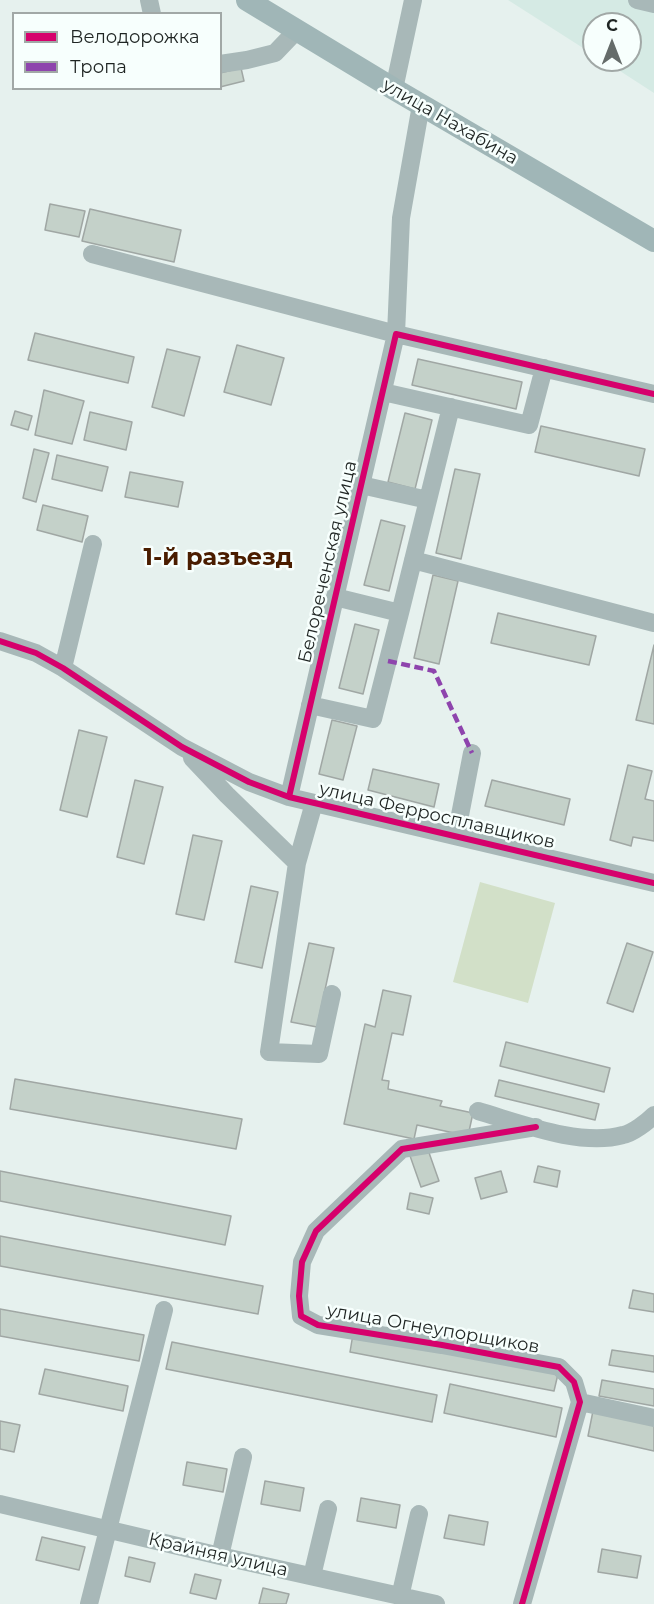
<!DOCTYPE html>
<meta charset="utf-8">
<style>
body{margin:0}
#map{position:relative;width:654px;height:1604px;overflow:hidden;background:#e6f1ee;font-family:Montserrat,sans-serif}
canvas{display:block}
.legend{position:absolute;left:12px;top:12px;width:210px;height:78px;box-sizing:border-box;background:#f7fffd;border:2px solid #a1a8a6;margin:0;padding:8px 10px;list-style:none;font-size:18px;color:#1f2523}
.legend li{display:flex;align-items:center;gap:12px;height:30px}
.legend b{width:30px;border:2px solid #a1a8a6}
.north{position:absolute;left:582px;top:12px;width:60px;height:60px;box-sizing:border-box;background:#f7fffd;border:2px solid #a1a8a6;border-radius:50%;rotate:0deg;font-size:16px;font-weight:700;line-height:24px;text-align:center;color:#1f2523}
.north::after{content:'';display:block;margin:auto;width:21px;height:27px;background:#656c6a;clip-path:polygon(50% 0,100% 100%,50% 72%,0 100%)}
</style>
<div id="map">
<canvas width="654" height="1604"></canvas>
<ul class="legend">
<li><b style="height:8px;background:#d6006c"></b>Велодорожка</li>
<li><b style="height:8px;background:#8e44ad"></b>Тропа</li>
</ul>
<div class="north">С</div>
</div>
<script>
const g = document.querySelector('canvas').getContext('2d');
g.lineJoin = 'round';
function fill(path, color) { g.fillStyle = color; g.fill(path, 'evenodd'); }
function stroke(path, color, width, dash) { g.strokeStyle = color; g.lineWidth = width; g.lineCap = dash ? 'butt' : 'round'; g.setLineDash(dash || []); g.stroke(path); }
function write(font, color, halo, rows, align = 'center') {
  g.font = font + ' Montserrat,sans-serif'; g.lineWidth = 5; g.setLineDash([]); g.textBaseline = 'middle'; g.strokeStyle = halo; g.fillStyle = color; for (const [text, x, y, turn = 0] of rows) {
    g.save(); g.translate(x, y); g.rotate((+turn || 0) * Math.PI / 180); g.textAlign = isNaN(turn) ? turn : align; if (halo) g.strokeText(text, 0, 0); g.fillText(text, 0, 0); g.restore();
  }
}
fill(new Path2D(`
 M508 0H654V93L603 60H630V24H594V55Z`), '#d5eae4');
fill(new Path2D(`
 M480 882 555 903 528 1003 453 982Z`), '#d2e0c8');
const building = new Path2D(`
 M241 68 244 81 220 87V73Z
 M50 204 85 211 79 237 45 230Z
 M90 209 181 230 174 262 82 241Z
 M35 333 134 357 128 383 28 360Z
 M237 345 284 358 271 405 224 392Z
 M167 349 200 357 184 416 152 407Z
 M418 359 522 382 516 409 412 385Z
 M44 390 84 401 72 444 35 435Z
 M15 411 32 416 28 430 11 425Z
 M90 412 132 422 126 450 84 440Z
 M405 413 432 420 415 489 388 482Z
 M541 426 645 449 639 476 535 452Z
 M34 449 49 453 36 502 23 498Z
 M57 455 108 467 102 491 52 479Z
 M455 469 480 474 461 559 436 553Z
 M130 472 183 482 178 507 125 497Z
 M43 505 88 516 82 542 37 530Z
 M381 520 405 526 389 591 364 585Z
 M433 575 458 581 439 664 414 658Z
 M498 613 596 636 589 665 491 643Z
 M355 624 379 630 363 694 339 688Z
 M654 645V724L636 720Z
 M332 720 357 726 343 780 319 774Z
 M79 730 107 737 87 817 60 810Z
 M628 765 652 771 645 799 654 801V841L633 837 631 846 610 840Z
 M373 769 439 784 434 807 368 790Z
 M135 780 163 787 144 864 117 857Z
 M492 780 570 799 564 825 485 806Z
 M193 835 222 841 204 920 176 914Z
 M251 886 278 892 262 968 235 962Z
 M309 943 334 948 317 1027 291 1022Z
 M627 943 653 952 633 1012 607 1003Z
 M383 990 411 996 403 1035 392 1033 382 1080 389 1081 388 1089 442 1101 440 1106 473 1113 468 1136 417 1125 414 1139 344 1124 365 1024 375 1027Z
 M506 1042 610 1068 604 1092 500 1066Z
 M15 1079 242 1119 236 1149 10 1109Z
 M499 1080 599 1104 595 1120 495 1096Z
 M427 1147 439 1181 421 1187 409 1153Z
 M538 1166 560 1171 557 1187 534 1182Z
 M0 1171 231 1216 225 1245 0 1201Z
 M501 1171 507 1192 481 1199 475 1178Z
 M410 1193 433 1198 429 1214 407 1209Z
 M0 1236 263 1286 258 1314 0 1266Z
 M633 1290 654 1294V1312L629 1308Z
 M0 1309 144 1335 139 1361 0 1336Z
 M353 1334 558 1374 554 1391 350 1352Z
 M172 1342 437 1395 432 1422 166 1369Z
 M612 1350 654 1356V1372L609 1365Z
 M45 1369 128 1386 123 1411 39 1394Z
 M602 1380 654 1389V1406L599 1396Z
 M450 1384 562 1408 556 1437 444 1413Z
 M593 1411 654 1425V1451L588 1436Z
 M0 1421 20 1425 14 1452 0 1449Z
 M187 1462 227 1469 223 1492 183 1485Z
 M265 1481 304 1488 300 1511 261 1504Z
 M361 1498 400 1505 396 1528 357 1521Z
 M449 1515 488 1522 484 1545 444 1538Z
 M42 1537 85 1547 79 1570 36 1560Z
 M602 1549 641 1556 637 1578 598 1572Z
 M129 1557 155 1563 150 1582 125 1576Z
 M195 1574 221 1580 216 1599 190 1593Z
 M263 1588 289 1594 286 1604H259Z`);
fill(building, '#c4d1c9');
stroke(building, '#a0a7a4', 1.5);
stroke(new Path2D(`
 M149 0 152 14
 M637 0 654 4
 M220 64 247 60 275 53 297 30
 M394 89 413 0
 M92 254 396 334 654 394
 M383 392 529 425 544 368
 M428 500 451 407
 M413 560 654 623
 M335 597 400 613 428 500 361 485
 M0 641 36 653 63 668 182 747 249 782 289 797 654 883
 M63 668 93 544
 M310 705 373 719 400 613
 M192 758 227 795 297 863
 M289 797 396 334 401 218 421 105
 M314 803 297 863 269 1052 319 1054 332 994
 M456 836 472 753
 M478 1111C520 1123 580 1147 623 1135 633 1133 647 1122 654 1115
 M580 1402 654 1418
 M0 1504 220 1556 436 1604
 M220 1556 243 1457
 M312 1576 328 1509
 M400 1597 419 1514
 M89 1604 164 1310
 M522 1604 580 1402 574 1382 559 1367 442 1345 318 1325 301 1316 299 1296 302 1262 316 1231 402 1149 536 1127`), '#a8b8b8', 18);
stroke(new Path2D(`
 M247 0 394 89 654 241`), '#a0b6b7', 22);
stroke(new Path2D(`
 M388 661 434 671 472 753`), '#8e44ad', 4.5, [9, 4.5]);
stroke(new Path2D(`
 M0 641 36 653 63 668 182 747 249 782 289 797 654 883
 M289 797 396 334 654 394
 M522 1604 580 1402 574 1382 559 1367 442 1345 318 1325 301 1316 299 1296 302 1262 316 1231 402 1149 536 1127`), '#d6006c', 6);
write('18px', '#1f2523', '#f7fffd', [
 ["улица Нахабина",450,122,30],
 ["Белореченская улица",328,562,-77],
 ["улица Ферросплавщиков",437,816,13],
 ["улица Огнеупорщиков",433,1329,10],
 ["Крайняя улица",218,1555,13]
]);
write('bold 24px', '#4a1d00', '#f7fffd', [
 ["1-й разъезд",218,558]
]);
</script>
